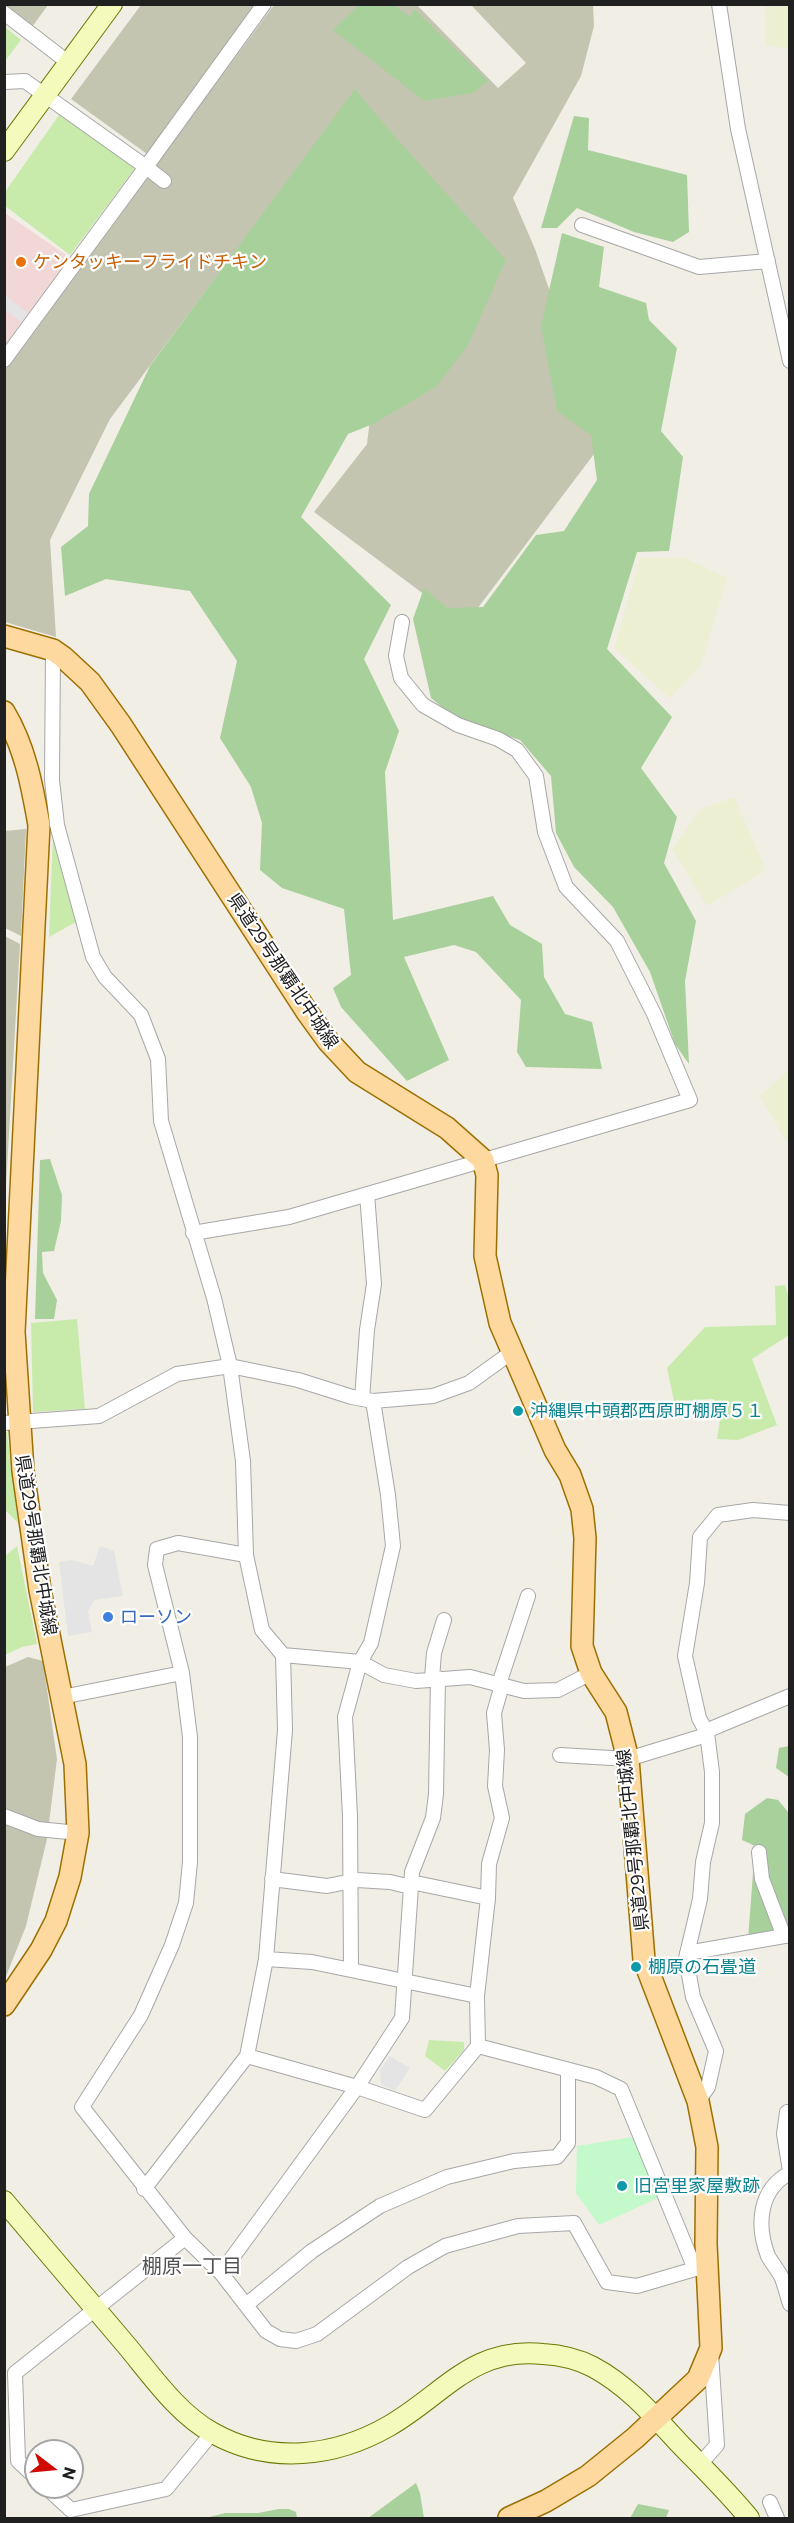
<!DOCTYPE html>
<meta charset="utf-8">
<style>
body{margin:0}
#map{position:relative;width:794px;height:2523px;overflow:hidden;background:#f1eee6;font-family:Commissioner,sans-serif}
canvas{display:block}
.frame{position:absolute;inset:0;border:6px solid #202020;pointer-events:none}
.north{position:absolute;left:24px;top:2439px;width:60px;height:60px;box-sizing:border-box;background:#fff;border:2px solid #a6a6a6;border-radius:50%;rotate:106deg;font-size:16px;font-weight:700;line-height:24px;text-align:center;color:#202020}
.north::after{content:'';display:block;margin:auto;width:21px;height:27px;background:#d00a00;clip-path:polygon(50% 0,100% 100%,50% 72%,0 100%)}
</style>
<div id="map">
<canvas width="794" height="2523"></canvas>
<div class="frame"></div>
<div class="north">N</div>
</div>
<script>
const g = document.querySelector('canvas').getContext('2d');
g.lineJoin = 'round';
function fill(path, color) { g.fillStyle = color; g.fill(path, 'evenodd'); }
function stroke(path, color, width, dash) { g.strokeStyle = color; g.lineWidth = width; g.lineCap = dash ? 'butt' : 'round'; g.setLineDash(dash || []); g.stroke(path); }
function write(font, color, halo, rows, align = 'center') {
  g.font = font + ' Commissioner,"Noto Sans JP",sans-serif'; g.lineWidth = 4.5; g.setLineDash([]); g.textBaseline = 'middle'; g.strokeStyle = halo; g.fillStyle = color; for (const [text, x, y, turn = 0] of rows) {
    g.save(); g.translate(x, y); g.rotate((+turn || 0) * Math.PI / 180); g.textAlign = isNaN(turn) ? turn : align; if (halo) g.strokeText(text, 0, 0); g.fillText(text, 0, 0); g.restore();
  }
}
fill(new Path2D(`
 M5 213 72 259 5 351Z`), '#f1d8d6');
fill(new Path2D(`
 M5 5H48L32 27 5 7Z
 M141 5H255L147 154 71 99Z
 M274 5H417L498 88 526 63 471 5H593L594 26 581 76 513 198 535 249 569 346 628 409 465 625 314 512 367 444 376 368 250 232 110 419 50 540 56 637 5 622V370Z
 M26 829 21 936 5 928 4 831Z
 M5 936 20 944 5 1203Z
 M28 1657 43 1661 57 1759 47 1839 26 1926 5 1979V1667Z`), '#c4c5b1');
fill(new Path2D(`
 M765 5H789V49L766 45Z
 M640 558H685L727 578 701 665 670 698 614 648Z
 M734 797 766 870 707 906 672 849 701 809Z
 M789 1070V1146L760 1096Z`), '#ecefd2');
fill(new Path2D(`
 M5 27 21 40 5 61Z
 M61 112 136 167 70 255 5 206V192Z
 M53 835 76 922 49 937Z
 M785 1285 789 1299V1335L752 1359 777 1425 738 1440 717 1439 722 1407 713 1399 674 1401 667 1368 705 1327 776 1325 775 1286Z
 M77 1319 85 1409 33 1412 31 1323Z
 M5 1432H7L18 1523 5 1510Z
 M17 1546 37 1644 22 1647 5 1655V1556Z
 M429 2040 464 2042V2050L445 2071 425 2056Z`), '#c8ebac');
fill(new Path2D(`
 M359 5H393L410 17 414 9 488 81 473 93 424 101 333 30Z
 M355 89 390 131 506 260 468 345 436 387 373 424 348 434 301 517 391 605 364 659 399 731 385 772 393 920 493 896 510 925 542 944 544 977 565 1014 592 1022 602 1069 526 1067 517 1052 521 1000 476 952 454 945 404 957 449 1060 407 1081 341 1007 333 988 351 975 344 909 282 888 260 870 262 823 251 787 220 738 237 661 190 591 106 579 65 596 61 547 88 526 89 494 150 366Z
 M574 116 589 118 588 150 687 175 689 232 673 242 634 232 577 208 557 228H541Z
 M562 233 604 247 599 287 646 303 649 320 677 348 661 431 683 457 669 551 637 552 607 649 672 717 641 768 677 817 664 863 696 921 685 981 689 1064 675 1044 650 972 613 907 574 867 556 833 551 776 520 740 458 720 431 698 413 619 424 588 447 608 483 607 536 535 564 531 597 480 591 435 557 411 541 326Z
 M50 1159 62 1195 61 1221 54 1251 42 1252 43 1273 57 1300 54 1319H35L40 1160Z
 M789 1746H790L789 1777 776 1768 779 1748Z
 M767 1798 778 1800 789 1813V1930L748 1940 755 1846 742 1840 745 1814Z
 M416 2483 420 2493 424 2518H368Z
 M638 2504 669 2510 666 2518H630Z
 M279 2509H289L296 2512 297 2518H205L225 2513H258Z`), '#a8d09b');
fill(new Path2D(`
 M632 2137 658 2198 599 2225 576 2193 577 2146Z`), '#c4facb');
fill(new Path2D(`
 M4 295 31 315 24 324 5 310Z
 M100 1546 114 1551 123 1596 94 1600 88 1611 92 1632 68 1636 59 1562 72 1560 93 1566Z
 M390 2056 410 2068 395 2091 381 2084 380 2070Z`), '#e4e4e4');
const street = new Path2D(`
 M719 4 738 129 790 361
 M4 13 69 63
 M4 82 25 81 146 167 264 4
 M582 225 699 267 768 261
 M4 360 146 167 164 181
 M53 650 52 780 57 825 93 957 105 977 141 1015 158 1059 161 1121 214 1298 230 1366 243 1461 246 1555 262 1630 283 1655 285 1730 266 1959 247 2056 144 2189
 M193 1233 289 1217 690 1100 654 1014 617 941 566 887 545 832 536 776 517 750 498 739 458 725 423 705 401 678 396 656 402 622
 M362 1399 367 1330 374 1284 367 1194
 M4 1423 99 1416 177 1374 230 1366 298 1380 352 1397 373 1401 433 1396 469 1383 512 1352
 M246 1555 178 1543 157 1549 155 1565 182 1673 190 1737V1862L186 1903 172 1945 141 2015 82 2107 185 2238 221 2273 266 2331 280 2339 296 2341 317 2334 408 2267 445 2246 518 2226 574 2223 607 2282 637 2286 695 2269H706
 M283 1655 360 1662 384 1675 416 1681 470 1677 524 1691 558 1690 591 1673
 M432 1678 434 1653 444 1620
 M62 1697 182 1673
 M560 1755 628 1759 700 1737 713 1728 790 1696
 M4 1816 38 1829 78 1833
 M759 1852 762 1879 783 1934
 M272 1879 327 1886 357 1880 390 1882 411 1887
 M411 1882 488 1898
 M687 1953 790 1935
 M266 1959 312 1962 477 1996
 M351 1970 350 1816 345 1717 360 1662 371 1643 393 1546 388 1495 373 1401
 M478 2046 596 2077 621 2089 695 2269
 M247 2056 357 2087 425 2110 478 2046 477 1996 488 1898 489 1864 502 1818 495 1786 497 1750 494 1713 500 1692 499 1684 528 1596
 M698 2101 708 2087 716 2051 693 1997 686 1958 700 1899 703 1862 712 1823V1772L707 1733 699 1718 685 1656 697 1583 700 1537 718 1515 753 1510 790 1513
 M787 2112 784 2134 790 2171
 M790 2173C759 2189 756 2225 768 2256 772 2263 777 2269 781 2276 785 2285 787 2295 790 2304
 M221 2273 357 2087 402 2018 412 1872 433 1818 436 1794 438 1678
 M246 2305 312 2251 380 2206 447 2177 514 2161 557 2157 568 2143V2071
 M700 2464 717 2445 711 2353
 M36 2478 18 2461 15 2373 185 2238
 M46 2487 71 2510 166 2489 212 2433
 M770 2502 777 2518`);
const secondary = new Path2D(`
 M4 151 112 4
 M4 2201C45 2249 86 2297 127 2346 152 2376 178 2414 213 2433 270 2465 335 2457 389 2426 443 2395 473 2346 543 2354 560 2355 578 2359 593 2367 627 2385 652 2414 678 2442 702 2467 727 2491 749 2518`);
const primary = new Path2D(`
 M4 636 53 650 63 657 90 682 121 725 307 1012 328 1041 357 1072 447 1128 483 1160 487 1175 485 1256 500 1323 555 1450 570 1475 582 1509 585 1538 582 1646 591 1673 616 1712 628 1759 644 1960 698 2101 707 2147 706 2244 711 2348 698 2379 635 2438 588 2476 546 2501 509 2518
 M4 712C25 747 32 785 39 825L14 1332 23 1471 40 1590 75 1764 78 1833 70 1877 56 1921 41 1950 4 2005`);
stroke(street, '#a7a7a7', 16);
stroke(secondary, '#677a04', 22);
stroke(primary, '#9c7000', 24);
stroke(street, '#fff', 14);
stroke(secondary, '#f4fabb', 20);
stroke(primary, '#fdd99f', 21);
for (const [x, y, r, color] of [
 [21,262,6,"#e8710a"],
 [518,1411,6,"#0f9aa8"],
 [108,1617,6,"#3f7fe0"],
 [636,1967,6,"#0f9aa8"],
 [622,2186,6,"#0f9aa8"]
]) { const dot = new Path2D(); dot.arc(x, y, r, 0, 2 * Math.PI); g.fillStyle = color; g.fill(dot); stroke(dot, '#fff', 2); }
write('18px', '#c56008', '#fff', [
 ["ケンタッキーフライドチキン",33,262]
], 'left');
write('18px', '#202020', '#fff', [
 ["県道29号那覇北中城線",283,971,56],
 ["県道29号那覇北中城線",36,1545,81],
 ["県道29号那覇北中城線",633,1840,-96]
]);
write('18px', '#0d838f', '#fff', [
 ["沖縄県中頭郡西原町棚原５１",530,1411],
 ["棚原の石畳道",648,1967],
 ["旧宮里家屋敷跡",634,2186]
], 'left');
write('18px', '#366cbe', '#fff', [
 ["ローソン",120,1617]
], 'left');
write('20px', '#535353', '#fff', [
 ["棚原一丁目",192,2266]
]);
</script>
